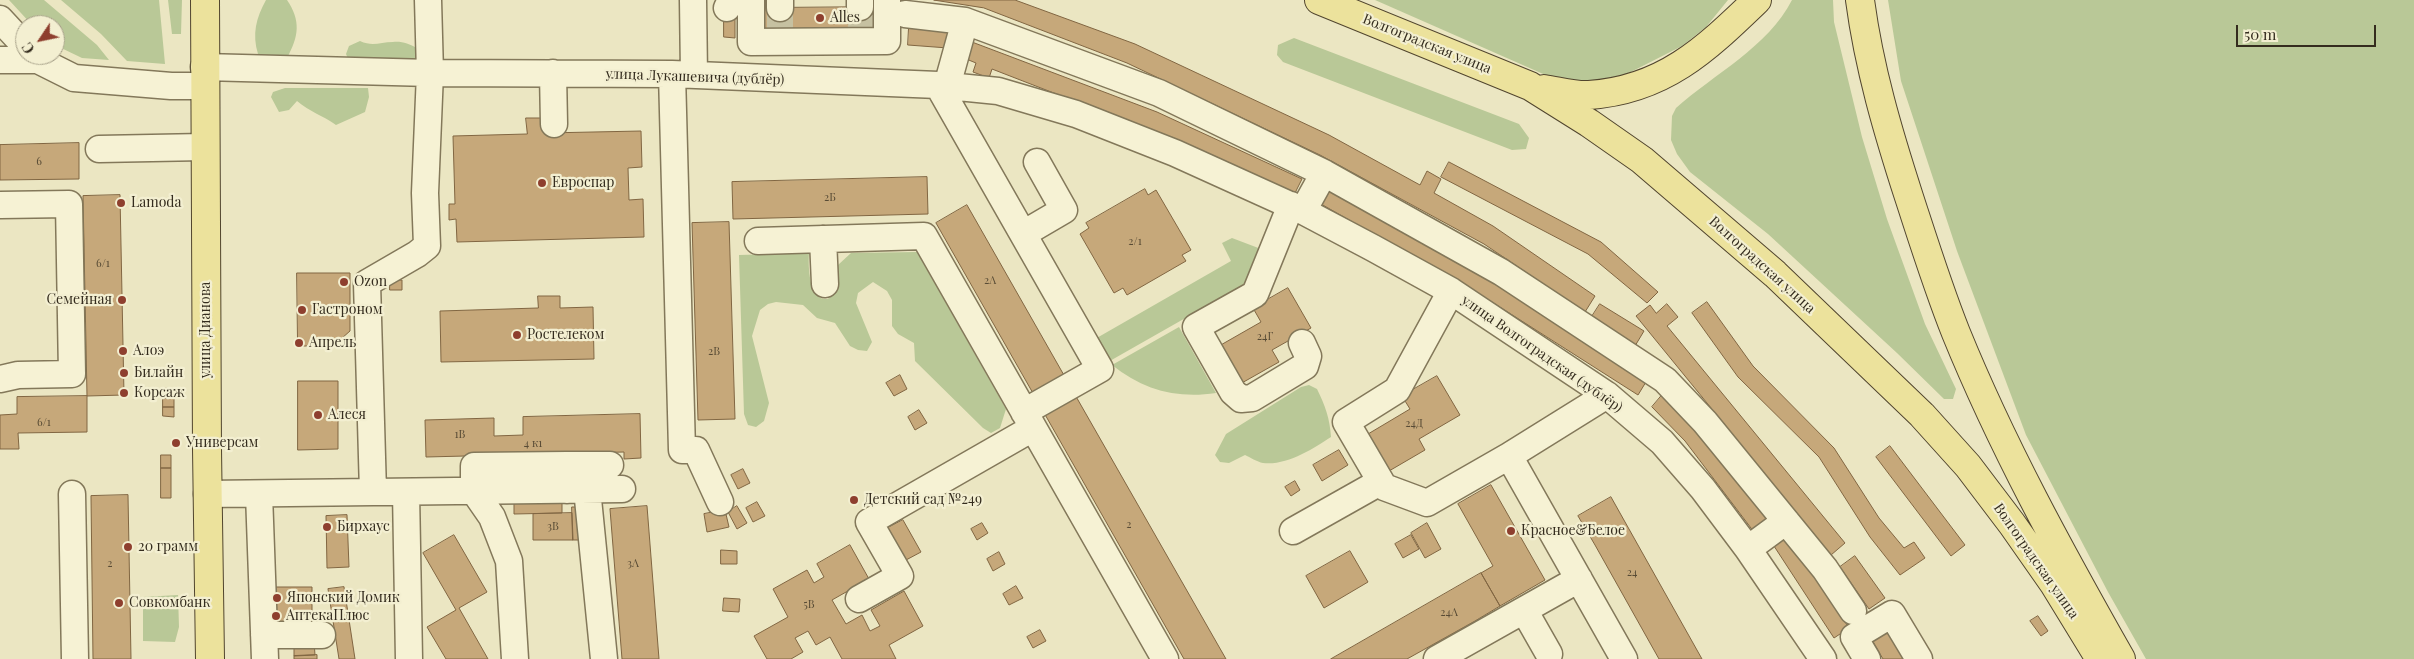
<!DOCTYPE html>
<meta charset="utf-8">
<style>
body{margin:0}
#map{position:relative;width:2414px;height:659px;overflow:hidden;background:#ebe6c2;font-family:"Playfair Display",serif}
canvas{display:block}
.north{position:absolute;left:15px;top:15px;width:50px;height:50px;box-sizing:border-box;background:#f3efd1;border:1px solid #a7a189;border-radius:50%;rotate:236deg;font-size:14px;font-weight:700;line-height:20px;text-align:center;color:#342c1e}
.north::after{content:'';display:block;margin:auto;width:18px;height:22px;background:#8e3f2e;clip-path:polygon(50% 0,100% 100%,50% 72%,0 100%)}
.scale{position:absolute;left:2236px;top:25px;width:140px;height:22px;box-sizing:border-box;border:2px solid #342c1e;border-top:0;padding-left:6px;font-size:15px;line-height:18px;white-space:nowrap;color:#342c1e;-webkit-text-stroke:4px #f3efd1;paint-order:stroke}
</style>
<div id="map">
<canvas width="2414" height="659"></canvas>
<div class="north">С</div>
<div class="scale">50 m</div>
</div>
<script>
const g = document.querySelector('canvas').getContext('2d');
g.lineJoin = 'round';
function fill(path, color) { g.fillStyle = color; g.fill(path, 'evenodd'); }
function stroke(path, color, width, dash) { g.strokeStyle = color; g.lineWidth = width; g.lineCap = dash ? 'butt' : 'round'; g.setLineDash(dash || []); g.stroke(path); }
function write(font, color, halo, rows, align = 'center') {
  g.font = font + ' "Playfair Display",serif'; g.lineWidth = 4.5; g.setLineDash([]); g.textBaseline = 'middle'; g.strokeStyle = halo; g.fillStyle = color; for (const [text, x, y, turn = 0] of rows) {
    g.save(); g.translate(x, y); g.rotate((+turn || 0) * Math.PI / 180); g.textAlign = isNaN(turn) ? turn : align; if (halo) g.strokeText(text, 0, 0); g.fillText(text, 0, 0); g.restore();
  }
}
fill(new Path2D(`
 M9 0H44L97 45 109 60 82 58 55 45V25H32Z
 M61 0H159L165 64 127 61 101 34Z
 M168 0H182L181 34H172Z
 M266 0H287C301 21 299 36 287 58L272 60 258 54C252 34 256 18 266 0Z
 M1375 0H1728L1706 27 1682 46 1617 79 1585 83 1550 77Z
 M1792 0H1833L1834 22 1862 137 1887 219 1925 324 1956 389 1953 399H1944L1897 353 1768 234 1690 172 1677 154 1671 140 1672 116 1676 108C1714 74 1768 47 1792 0Z
 M1888 0H2414V659H2146L2108 592 2026 435 1957 251 1901 81Z
 M1294 38 1519 124 1529 138 1526 149 1512 150 1283 62 1277 55 1278 45Z
 M360 41C373 47 380 42 393 42 402 41 409 44 417 48L418 65 350 63 346 54 349 46Z
 M285 88H368L369 97 365 112 336 125C322 115 310 112 297 101L289 110 279 112 271 97 273 92Z
 M1232 238 1261 249 1247 283 1101 366 1088 343 1231 261 1222 243Z
 M917 252 1006 409 1000 428 991 433 983 428 915 361 914 343 898 334 892 326V300L887 291 873 282 858 293 856 303 872 342 867 351 858 350 850 346 835 323 817 318 803 305 776 302 768 304 760 310 752 336 769 403 764 421 756 427 748 425 744 414 739 255 809 253C808 264 809 290 819 297 822 299 825 299 828 299L837 283 838 265 851 253Z
 M1179 327 1216 393C1177 399 1143 390 1112 365Z
 M1309 385 1317 389C1325 405 1330 419 1331 437 1313 449 1286 466 1263 463 1257 462 1250 457 1245 455L1229 463 1220 462 1215 455 1226 434 1301 387Z
 M178 595 179 627 175 642 143 641V597Z`), '#b9c897');
const building = new Path2D(`
 M934 0H1015L1135 44 1329 135 1420 185 1427 171 1441 179 1434 193 1493 226 1595 296 1585 312 1484 244 1320 155 1127 63 984 8Z
 M879 7V29L762 30V8Z
 M724 19H735V38L724 37Z
 M909 27 949 30 948 48 908 45Z
 M964 39 1157 112 1302 179 1294 195 1149 130 992 69 989 78 973 72 976 63 959 56Z
 M526 118H545V133L641 131 642 167 628 168 629 200 643 199 644 237 457 242 456 219 449 220V204H455L453 136 527 134Z
 M79 143V179L0 180V145Z
 M1449 162 1601 242 1658 292 1647 303 1588 254 1441 177Z
 M927 177 928 214 733 219 732 182Z
 M1332 185 1495 279 1649 377 1638 395 1484 297 1321 204Z
 M1145 189 1148 195 1156 190 1191 250 1182 255 1186 261 1127 295 1123 288 1114 293 1080 234 1089 228 1086 223Z
 M120 195 124 395 87 396 83 196Z
 M967 205 1065 377 1034 395 936 223Z
 M729 222 735 419 698 420 692 223Z
 M297 273H350V331L333 346H298Z
 M390 280H402V290H390Z
 M1288 288 1311 328 1272 350 1279 362 1240 384 1219 346 1261 322 1253 308Z
 M538 296H560V308L593 307 594 359 441 362 440 311 538 308Z
 M1707 302 1753 366 1834 448 1879 518 1904 548 1914 542 1925 558 1900 575 1870 537 1819 457 1738 377 1692 313Z
 M1600 304 1644 331 1635 346 1591 318Z
 M1667 304 1678 317 1667 326 1845 543 1831 555 1636 316 1650 305 1656 313Z
 M900 375 907 389 894 396 886 383Z
 M1437 376 1460 415 1419 439 1425 450 1389 471 1368 434 1410 409 1402 396Z
 M298 381H338V449L298 450Z
 M163 388 174 389V398H163Z
 M1074 393 1226 659H1184L1043 411Z
 M1663 394 1698 430 1769 522 1754 532 1685 441 1652 407Z
 M87 396V432L18 433 19 449H0V415L17 414V397Z
 M163 398H174V407H163Z
 M163 407H174V417L163 416Z
 M919 410 927 423 915 430 908 417Z
 M640 414 641 458 624 459V452L426 457 425 420 494 418V436L523 435V417Z
 M1890 446 1965 545 1951 556 1876 457Z
 M1339 450 1348 465 1322 481 1313 465Z
 M161 455H171V468H161Z
 M161 468H171V498H161Z
 M743 469 750 483 738 489 731 475Z
 M1295 481 1300 490 1291 496 1285 487Z
 M1491 485 1545 580 1500 606 1481 573 1493 566 1458 504Z
 M128 495 131 659H93L91 496Z
 M562 496V513L514 514V497Z
 M1611 497 1702 659H1659L1595 545 1578 516Z
 M757 502 765 516 753 522 746 508Z
 M647 506 659 659H622L610 509Z
 M737 506 747 523 737 529 728 512Z
 M572 507H586L587 540H573Z
 M725 510 729 527 707 532 704 514Z
 M572 513 573 540H533V514Z
 M347 515 349 567 327 568 326 516Z
 M903 520 921 552 906 560 888 528Z
 M982 523 988 533 977 540 971 529Z
 M1427 523 1441 549 1425 558 1411 533Z
 M1787 533 1849 628 1834 638 1772 543Z
 M454 535 487 592 459 608 488 659H446L427 627 456 610 423 553Z
 M1411 535 1419 549 1403 558 1395 544Z
 M850 545 869 579 832 600 846 624 862 615 870 631 880 626 871 610 904 591 923 626 889 645 896 659H842L830 637 816 645 808 631 795 638 803 652 791 659H767L754 636 788 617 773 589 807 570 814 583 824 577 817 564Z
 M721 550 737 551V564H721Z
 M1350 551 1368 582 1324 608 1306 576Z
 M999 552 1005 564 993 571 987 559Z
 M1855 556 1885 598 1869 609 1840 567Z
 M1481 573 1500 606 1475 621 1407 659H1331Z
 M1016 586 1023 598 1009 605 1003 594Z
 M276 587H312V626L276 625Z
 M344 587 355 659H339L328 589Z
 M724 598 740 599 739 612 723 611Z
 M2038 616 2048 631 2041 636 2030 621Z
 M1885 627 1904 659H1883L1870 637Z
 M1040 630 1046 641 1033 648 1027 637Z
 M314 641 315 655 294 656V642Z
 M317 655V659H294V656Z`);
fill(building, '#c6a87a');
stroke(building, '#816642', 1);
stroke(new Path2D(`
 M860 7 861 29
 M780 8V30`), '#c6c1a1', 26, [26, 13]);
const minor = new Path2D(`
 M693 0 694 75
 M751 0V42L887 41V0
 M780 0V8
 M860 0V7
 M727 8 731 0
 M905 14 965 21 1159 93 1324 173 1501 272 1665 380 1705 422 1825 569 1853 611
 M0 19 25 46
 M33 55 38 60 74 78 171 86H204
 M0 60H38
 M204 67 430 73 672 74 938 85 998 91 1076 114 1175 153 1303 211 1373 248 1451 291 1607 395 1662 442 1703 489 1748 549 1823 659
 M553 73 554 124
 M672 74 682 450H696L720 502
 M938 85 1100 369 1024 412
 M947 86 965 21
 M99 149 204 147
 M0 205 69 204 72 374 18 375 0 379
 M1291 205 1255 294 1196 327 1233 392 1241 399 1252 398 1305 366 1308 356 1302 343
 M1303 211 1324 173
 M1023 234 1064 210 1037 162
 M823 239 825 284
 M758 241 924 236 1165 659
 M1451 291 1397 390 1346 422 1384 487 1427 503 1509 456
 M1607 395 1509 456 1624 659
 M567 465H610
 M587 489 604 659
 M373 492 367 283 417 254 427 246 425 193 430 73 428 0
 M406 492 409 659
 M72 494 75 659
 M207 494 622 489
 M259 494 265 659
 M1293 531 1380 482
 M1748 549 1786 521
 M859 599 900 576 869 522 1033 428
 M1524 610 1549 654
 M264 635H322
 M515 659 509 561 492 517 474 491V466L567 465V490
 M1437 659 1579 579
 M1867 659 1854 637 1892 614 1919 659`);
const major = new Path2D(`
 M205 0 207 449 210 659
 M1319 0 1530 86 1589 123 1642 160 1775 274 1922 415 1968 466 2012 524 2054 584 2100 659
 M1860 0C1869 68 1888 132 1909 197 1924 243 1938 288 1956 333 2002 446 2061 553 2121 659
 M1544 89C1558 91 1575 96 1589 95 1664 90 1706 49 1757 0`);
stroke(minor, '#83785a', 29);
stroke(major, '#51452e', 30);
stroke(minor, '#f6f2d4', 26);
stroke(major, '#ece29c', 28);
for (const [x, y, r, color] of [
 [820,18,5,"#8e3f2e"],
 [542,183,5,"#8e3f2e"],
 [121,203,5,"#8e3f2e"],
 [344,282,5,"#8e3f2e"],
 [122,300,5,"#8e3f2e"],
 [302,310,5,"#8e3f2e"],
 [517,335,5,"#8e3f2e"],
 [299,343,5,"#8e3f2e"],
 [123,351,5,"#8e3f2e"],
 [124,373,5,"#8e3f2e"],
 [124,393,5,"#8e3f2e"],
 [318,415,5,"#8e3f2e"],
 [176,443,5,"#8e3f2e"],
 [854,500,5,"#8e3f2e"],
 [327,527,5,"#8e3f2e"],
 [1511,531,5,"#8e3f2e"],
 [128,547,5,"#8e3f2e"],
 [277,598,5,"#8e3f2e"],
 [119,603,5,"#8e3f2e"],
 [276,616,5,"#8e3f2e"]
]) { const dot = new Path2D(); dot.arc(x, y, r, 0, 2 * Math.PI); g.fillStyle = color; g.fill(dot); stroke(dot, '#f3efd1', 2); }
write('11px', '#584b35', null, [
 ["6",39,162],
 ["2Б",830,198],
 ["2/1",1135,242],
 ["6/1",103,264],
 ["2А",990,281],
 ["24Г",1265,337],
 ["2В",714,352],
 ["6/1",44,423],
 ["24Д",1414,424],
 ["1В",460,435],
 ["4 к1",533,444],
 ["2",1129,525],
 ["3В",553,527],
 ["2",110,564],
 ["3А",633,564],
 ["24",1632,573],
 ["5В",809,605],
 ["24А",1449,613]
]);
write('14px', '#342c1e', '#f3efd1', [
 ["Alles",830,18],
 ["Евроспар",552,183],
 ["Lamoda",131,203],
 ["Ozon",354,282],
 ["Семейная",112,300,"right"],
 ["Гастроном",312,310],
 ["Ростелеком",527,335],
 ["Апрель",309,343],
 ["Алоэ",133,351],
 ["Билайн",134,373],
 ["Корсаж",134,393],
 ["Алеся",328,415],
 ["Универсам",186,443],
 ["Детский сад №249",864,500],
 ["Бирхаус",337,527],
 ["Красное&Белое",1521,531],
 ["20 грамм",138,547],
 ["Японский Домик",287,598],
 ["Совкомбанк",129,603],
 ["АптекаПлюс",286,616]
], 'left');
write('14px', '#342c1e', '#f3efd1', [
 ["Волгоградская улица",1427,44,22],
 ["улица Лукашевича (дублёр)",695,77,2],
 ["Волгоградская улица",1762,265,42],
 ["улица Дианова",206,330,-90],
 ["улица Волгоградская (дублёр)",1542,354,35],
 ["Волгоградская улица",2036,561,55]
]);
</script>
